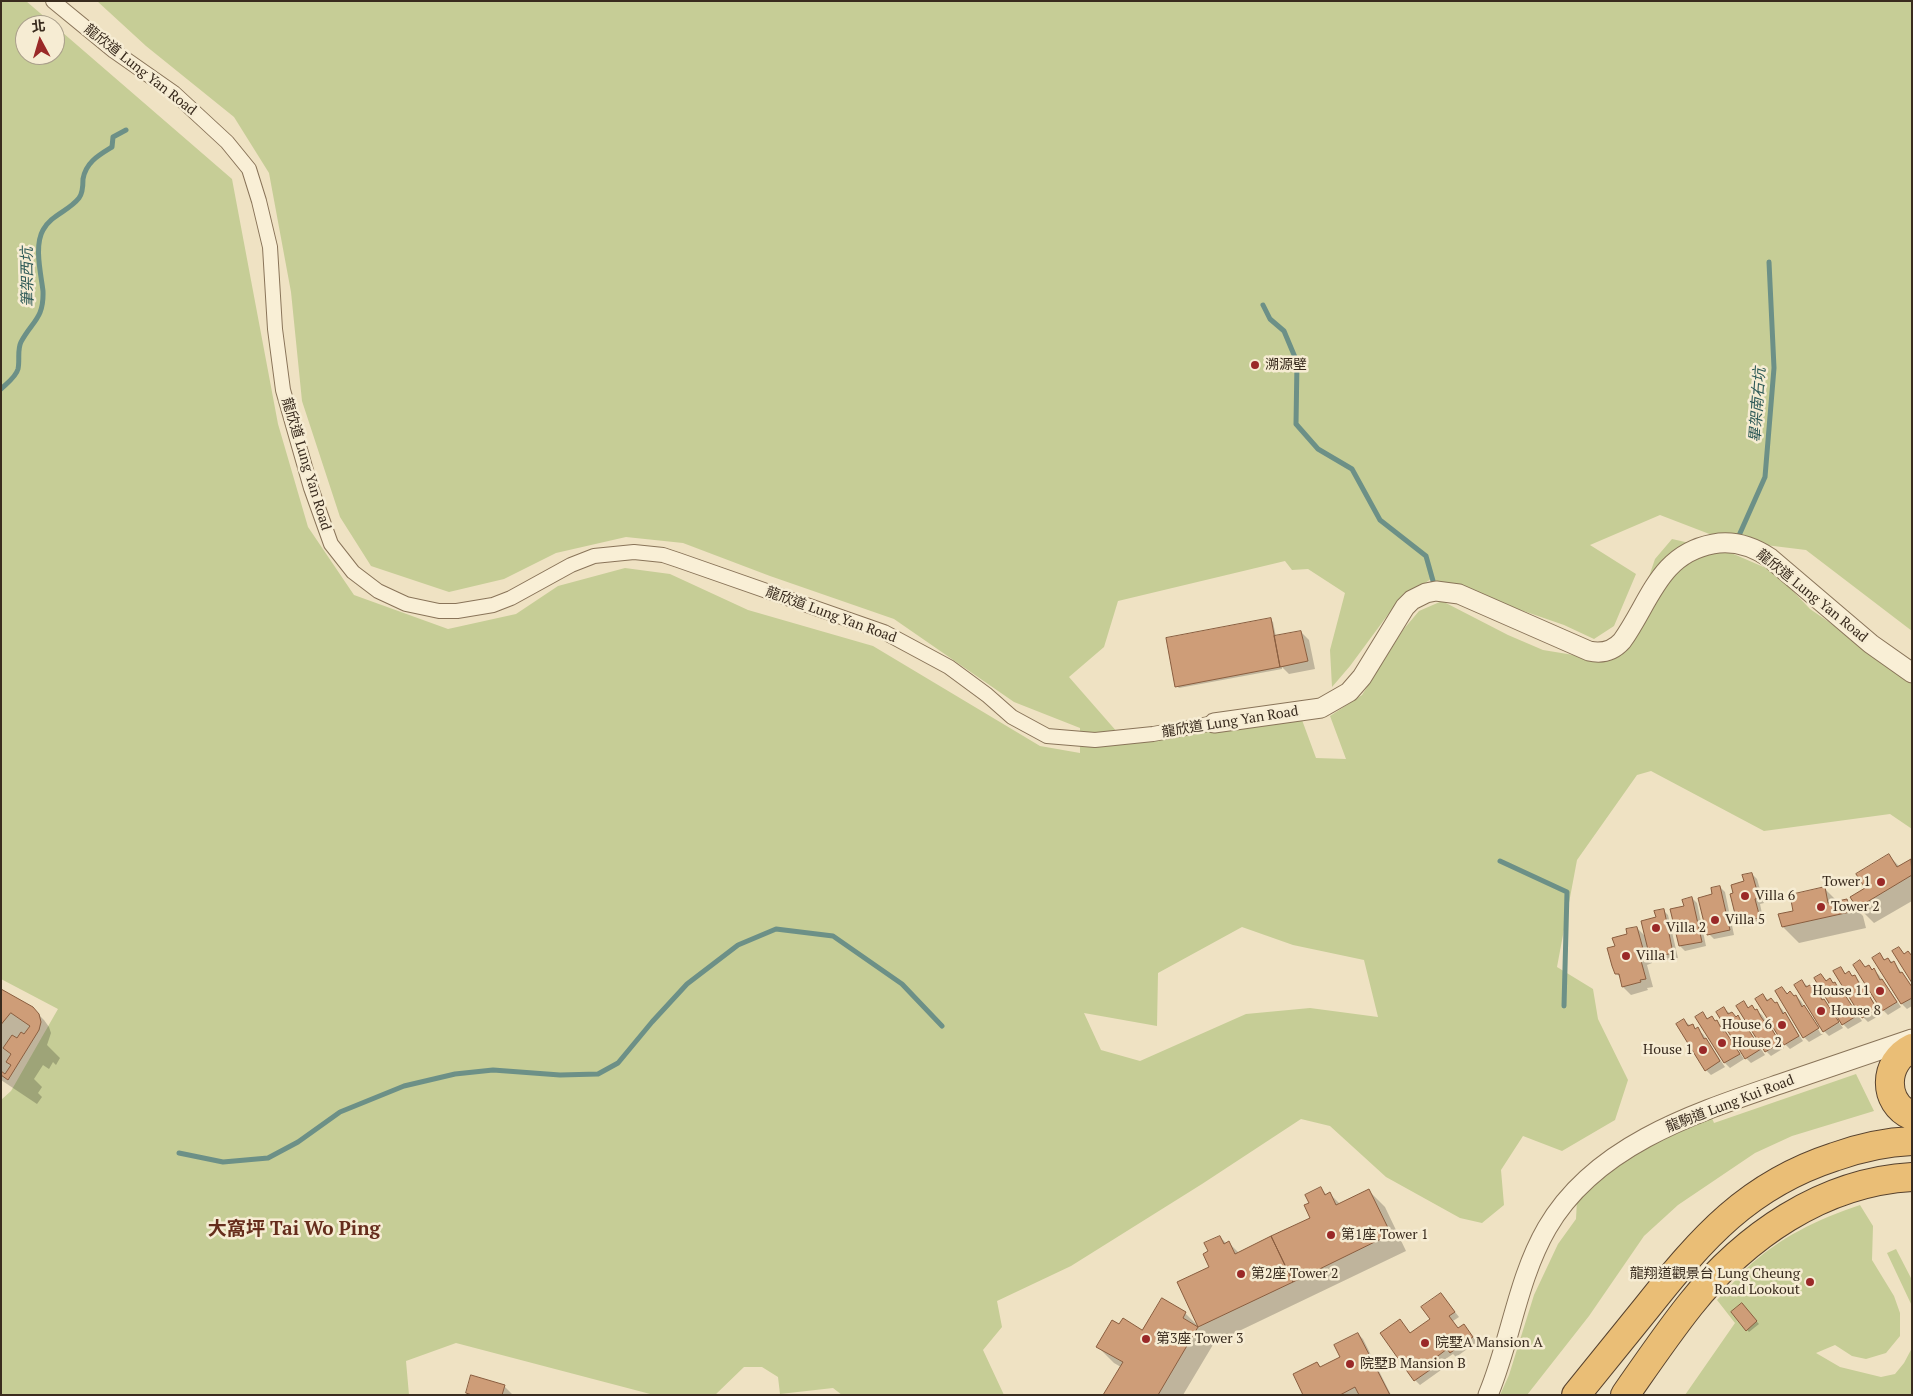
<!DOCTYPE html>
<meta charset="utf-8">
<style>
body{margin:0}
#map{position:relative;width:1913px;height:1396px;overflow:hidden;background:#efe2c3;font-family:"PT Serif","Noto Sans TC",serif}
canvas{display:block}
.frame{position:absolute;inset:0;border:2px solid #392b1e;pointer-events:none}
.north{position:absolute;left:15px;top:15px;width:50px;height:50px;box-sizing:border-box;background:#f6ecd3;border:1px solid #aa9f8b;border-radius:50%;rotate:354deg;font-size:14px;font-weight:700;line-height:20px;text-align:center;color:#392b1e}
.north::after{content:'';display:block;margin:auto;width:18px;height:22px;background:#9a2928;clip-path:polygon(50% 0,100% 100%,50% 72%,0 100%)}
</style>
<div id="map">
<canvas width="1913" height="1396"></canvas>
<div class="frame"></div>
<div class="north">北</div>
</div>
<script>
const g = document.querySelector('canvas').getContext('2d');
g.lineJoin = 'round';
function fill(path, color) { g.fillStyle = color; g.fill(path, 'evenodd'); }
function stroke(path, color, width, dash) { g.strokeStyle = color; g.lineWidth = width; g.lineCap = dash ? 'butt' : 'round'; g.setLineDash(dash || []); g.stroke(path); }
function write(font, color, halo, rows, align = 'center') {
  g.font = font + ' "PT Serif","Noto Sans TC",serif'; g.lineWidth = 5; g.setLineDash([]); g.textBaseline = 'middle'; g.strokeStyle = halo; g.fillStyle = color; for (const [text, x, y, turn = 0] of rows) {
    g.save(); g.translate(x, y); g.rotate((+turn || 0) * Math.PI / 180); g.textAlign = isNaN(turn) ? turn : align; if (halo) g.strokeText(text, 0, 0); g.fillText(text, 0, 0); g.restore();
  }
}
fill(new Path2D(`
 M1 1H26L54 25H25V55H55V26L232 179 278 424 308 527 354 595 448 629 516 614 558 586 625 568 670 574 748 610 873 646 1040 746 1080 753V728L1014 702 894 619 770 576 683 543 626 537 556 553 504 579 449 592 371 566 340 517 302 401 291 292 269 173 234 117 146 46 97 1H1912V631L1806 550 1725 540 1660 515 1590 545 1636 574 1614 626 1594 639 1564 625 1431 579 1398 601 1350 666 1332 687 1330 650 1345 593 1308 569 1292 570 1285 561 1118 601 1104 647 1069 677 1118 733 1302 720 1316 758 1346 759 1330 716 1362 695 1403 630 1419 611 1442 601 1508 635 1543 650 1604 660 1640 603 1655 559 1672 539 1729 552 1775 572 1810 609 1912 679V829L1890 814 1764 831 1651 771 1637 775 1577 860 1557 967 1593 989 1598 1019 1628 1080 1615 1120 1562 1151 1523 1136 1501 1170 1504 1205 1482 1223 1460 1218 1386 1177 1330 1126 1301 1119 1202 1184 1071 1266 997 1301 1002 1327 983 1350 1004 1395H842L833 1388 780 1394 778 1377 762 1367H744L715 1395H654L456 1343 406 1361 409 1395H1V1100L11 1091 58 1009 1 979ZM1242 927 1293 945 1364 960 1378 1017 1310 1008 1246 1014 1140 1061 1101 1050 1084 1013 1157 1026 1158 973Z
 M1856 1074 1874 1111 1792 1136 1755 1153 1678 1205 1644 1236 1589 1316 1527 1395H1500L1509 1375 1534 1295 1558 1244 1576 1219 1577 1200C1588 1190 1599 1177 1611 1169 1642 1147 1677 1132 1712 1118L1714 1123Z
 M1860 1205 1873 1226 1872 1260 1894 1296 1900 1313V1336L1886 1353 1866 1359 1852 1356 1835 1345 1816 1353 1840 1367 1881 1377 1895 1374 1904 1363 1912 1348V1395H1685L1735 1323 1717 1300C1727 1290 1736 1279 1746 1269 1778 1238 1818 1219 1860 1205Z
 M1896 1249 1912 1280V1306L1887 1253Z`), '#c6cd96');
fill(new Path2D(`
 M1270 619 1273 622 1276 637 1301 632 1309 640 1315 669 1289 674 1282 667V669L1179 688 1177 686Z
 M1889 856 1900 867 1910 861 1912 862V901L1874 923 1858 907 1866 889Z
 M1752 874 1757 879 1764 903 1760 904 1764 923 1743 927 1738 922 1731 895Z
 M1720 887 1725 892 1734 935 1714 939 1709 934 1714 895Z
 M1825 889 1838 902 1847 900 1863 916 1866 928 1799 943 1783 927 1795 912Z
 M1692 898 1697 903 1706 946 1685 951 1680 946 1686 907Z
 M1663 910 1668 915 1678 958 1657 962 1650 956 1652 963 1647 965 1653 987 1647 988 1648 990 1631 995 1623 987 1621 978 1617 974 1616 947 1637 928 1646 937Z
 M1880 955 1886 961 1888 959 1894 963 1912 986V1006L1907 1009 1902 1004 1874 959Z
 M1860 962 1866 968 1869 966 1879 975 1901 1007 1888 1015 1883 1010Z
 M1841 968 1846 974 1849 973 1859 981 1882 1014 1868 1022 1863 1017Z
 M1821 975 1827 981 1835 983 1840 988 1862 1021 1848 1029 1843 1024Z
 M1802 982 1820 995 1843 1028 1829 1036 1824 1031Z
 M1782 988 1788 994 1796 996 1801 1001 1821 1034H1823L1809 1042 1804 1037 1776 992Z
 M1 991 32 1008 44 1020 49 1027 51 1033 47 1045 60 1058 56 1065 53 1062 49 1069 43 1065 34 1079 42 1087 38 1093 42 1097 37 1104 1 1080Z
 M1763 996 1782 1009 1803 1041 1790 1049 1785 1044Z
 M1743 1002 1749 1008 1752 1007 1762 1015 1784 1048 1771 1056 1766 1051Z
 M1724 1009 1743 1022 1765 1055 1751 1063 1746 1058Z
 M1703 1014 1709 1020 1717 1022 1722 1027 1744 1059 1730 1068 1725 1063 1697 1017Z
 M1684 1021 1703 1034 1725 1067 1711 1075 1706 1070Z
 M1321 1189 1327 1195 1330 1194 1340 1204 1369 1191 1385 1207 1406 1251 1214 1343 1183 1395H1105L1121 1367 1114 1363 1098 1347 1143 1332 1185 1313 1200 1328 1178 1283 1210 1267V1252L1220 1237 1227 1244 1229 1243 1239 1253 1311 1218V1203Z
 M1441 1294 1459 1317 1453 1321 1459 1329 1464 1326 1477 1342 1456 1357 1453 1354 1438 1364 1441 1370 1420 1385 1415 1380 1400 1321 1411 1334 1432 1319Z
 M1742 1305 1759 1324 1749 1332 1732 1313Z
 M1358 1334 1363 1339 1391 1395H1360L1359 1393 1355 1395H1305L1317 1363 1321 1368 1342 1358Z
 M504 1386 513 1395H470L467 1392Z`), '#0003');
stroke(new Path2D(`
 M1263 305 1270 319 1284 331 1297 362 1296 424 1318 449 1352 469 1380 520 1426 556 1435 588
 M1 389C7 383 16 377 18 369 20 360 17 350 21 342 32 321 44 319 43 291 41 274 34 246 43 230 51 215 69 211 79 198 83 193 83 185 83 179 86 162 99 155 112 147L113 137 126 130
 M1737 540 1765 477 1774 368 1769 262
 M1500 861 1567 892 1564 1006
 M179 1153 223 1162 268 1158 298 1142 340 1112 404 1086 455 1074 493 1070 560 1075 598 1074 618 1063 652 1022 687 984 738 945 776 929 833 936 902 984 942 1026`), '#6c9087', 5);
const building = new Path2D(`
 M1271 618 1280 667 1175 687 1166 638Z
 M1301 631 1308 661 1280 667 1274 636Z
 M1889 854 1897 867 1911 859 1912 875 1857 908 1850 897 1865 888 1856 874Z
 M1752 873 1759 898 1755 899 1760 918 1737 922 1730 894 1733 893 1731 885 1744 881 1742 875Z
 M1720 886 1730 930 1707 935 1698 898 1712 894 1711 888Z
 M1825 887 1828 903 1847 899 1850 912 1782 927 1778 914 1793 911 1790 895Z
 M1692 897 1702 942 1679 946 1670 909 1684 906 1682 900Z
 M1664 909 1673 953 1650 958 1641 921 1656 917 1654 911Z
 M1637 927 1645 956 1640 957 1646 979 1640 980 1641 982 1622 987 1619 974H1615L1612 966 1607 948 1615 946 1612 938 1627 934 1626 929Z
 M1899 947 1904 954 1908 951 1912 956V983L1892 951Z
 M1880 953 1884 960 1888 958 1891 963 1894 961 1900 973 1902 972 1912 987V998L1901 1004 1872 958Z
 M1860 960 1865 967 1869 965 1872 970 1874 968 1880 980 1882 979 1897 1002 1882 1011 1853 965Z
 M1841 967 1845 974 1849 971 1852 976 1855 975 1861 987 1863 985 1877 1009 1862 1018 1833 971Z
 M1821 974 1826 981 1830 978 1833 983 1835 982 1841 994 1843 992 1858 1015 1842 1025 1814 978Z
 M1802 980 1806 987 1810 985 1814 990 1816 988 1822 1000 1824 999 1839 1022 1823 1032 1794 985Z
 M1782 987 1787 994 1790 991 1794 996 1796 995 1802 1007 1804 1005 1819 1028 1803 1038 1775 991Z
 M1 989 33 1007 39 1014 41 1022 39 1030 8 1080 1 1075Z
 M1763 994 1767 1001 1771 998 1775 1003 1777 1002 1783 1014 1785 1012 1799 1036 1784 1045 1755 999Z
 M1744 1001 1748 1008 1752 1005 1755 1010 1757 1009 1761 1017 1764 1021 1766 1019 1780 1043 1765 1052 1736 1006Z
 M1724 1007 1728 1014 1732 1012 1736 1017 1738 1015 1744 1027 1746 1026 1761 1049 1745 1059 1716 1012Z
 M1703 1012 1707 1019 1712 1016 1715 1021 1717 1020 1723 1032 1725 1031 1740 1054 1724 1063 1695 1017Z
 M11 1013 30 1026 24 1034 21 1032 17 1038 12 1035 3 1048 11 1054 6 1062 11 1065 5 1074 1 1071V1025Z
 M1684 1019 1688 1026 1693 1024 1695 1029 1698 1027 1704 1039 1706 1038 1720 1061 1705 1071 1676 1024Z
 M1321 1187 1325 1195 1330 1192 1336 1205 1369 1189 1391 1234 1293 1282 1271 1236 1310 1218 1304 1205 1309 1203 1305 1195Z
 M1220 1236 1224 1244 1229 1241 1235 1254 1271 1236 1293 1282 1198 1327 1177 1282 1209 1267 1203 1254 1208 1251 1204 1243Z
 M1441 1293 1455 1312 1449 1316 1458 1328 1464 1324 1473 1337 1450 1353 1447 1349 1434 1359 1437 1365 1414 1381 1380 1333 1400 1319 1410 1333 1430 1319 1421 1307Z
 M1162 1298 1186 1312 1183 1318 1198 1327 1158 1395H1103L1123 1362 1096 1347 1112 1320 1119 1324 1123 1318 1142 1330Z
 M1742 1303 1757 1321 1746 1331 1731 1312Z
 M1358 1333 1390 1395H1359L1355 1387 1340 1395H1303L1293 1374 1317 1362 1320 1367 1340 1357 1334 1345Z
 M471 1375 505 1385 502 1395H472L466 1393Z`);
fill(building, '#ce9d78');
stroke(building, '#895d3f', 1);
const pedestrian = new Path2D(`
 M53 1 114 51 174 93 227 142 249 169 259 201 270 247 275 329 283 390 311 488 331 544 353 572 378 591 406 604 439 611H457L493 605 511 598 571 565 594 556 634 552 663 555 678 560 884 632 949 667 987 695 1012 717 1047 736 1095 740 1153 734 1214 723`);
const minor = new Path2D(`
 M1214 723 1321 708 1349 692 1362 677 1405 607 1412 600 1426 593 1436 591 1459 594 1589 651C1602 654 1613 651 1622 641 1650 602 1659 554 1713 544 1734 540 1752 546 1770 558L1871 644 1912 673
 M1488 1395C1511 1340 1517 1280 1547 1228 1595 1145 1695 1113 1780 1084 1824 1069 1868 1054 1912 1039`);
const trunk = new Path2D(`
 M1912 1048C1883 1062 1882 1103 1912 1116
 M1576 1395C1600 1365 1624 1336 1648 1306 1702 1238 1748 1185 1834 1157 1859 1148 1885 1142 1912 1141
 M1625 1395C1646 1365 1667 1334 1690 1305 1744 1237 1822 1182 1912 1177`);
stroke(pedestrian, '#897459', 16);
stroke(minor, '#897459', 21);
stroke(trunk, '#57422e', 30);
stroke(pedestrian, '#f9efd6', 14);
stroke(minor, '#f9efd6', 19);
stroke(trunk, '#eabe76', 28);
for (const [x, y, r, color] of [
 [1255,365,5,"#9a2928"],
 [1881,882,5,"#9a2928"],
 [1745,896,5,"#9a2928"],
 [1821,907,5,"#9a2928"],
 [1715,920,5,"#9a2928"],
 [1656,928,5,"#9a2928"],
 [1626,956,5,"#9a2928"],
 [1880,991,5,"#9a2928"],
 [1821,1011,5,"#9a2928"],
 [1782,1025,5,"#9a2928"],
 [1722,1043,5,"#9a2928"],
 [1703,1050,5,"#9a2928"],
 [1331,1235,5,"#9a2928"],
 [1241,1274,5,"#9a2928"],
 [1810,1282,5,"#9a2928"],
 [1146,1339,5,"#9a2928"],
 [1425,1343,5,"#9a2928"],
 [1350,1364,5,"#9a2928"]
]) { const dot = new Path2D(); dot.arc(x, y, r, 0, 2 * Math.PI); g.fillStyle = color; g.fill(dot); stroke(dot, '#f6ecd3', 2); }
write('14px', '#392b1e', '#f6ecd3', [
 ["龍欣道 Lung Yan Road",140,70,38],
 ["龍欣道 Lung Yan Road",306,464,73],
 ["龍欣道 Lung Yan Road",1812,596,39],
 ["龍欣道 Lung Yan Road",831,615,20],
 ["龍欣道 Lung Yan Road",1230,722,-9],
 ["龍駒道 Lung Kui Road",1730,1104,-21]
]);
write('14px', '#392b1e', '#f6ecd3', [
 ["溯源壁",1265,365],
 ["Tower 1",1871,882,"right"],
 ["Villa 6",1755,896],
 ["Tower 2",1831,907],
 ["Villa 5",1725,920],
 ["Villa 2",1666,928],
 ["Villa 1",1636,956],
 ["House 11",1870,991,"right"],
 ["House 8",1831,1011],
 ["House 6",1772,1025,"right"],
 ["House 2",1732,1043],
 ["House 1",1693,1050,"right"],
 ["第1座 Tower 1",1341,1235],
 ["第2座 Tower 2",1251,1274],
 ["龍翔道觀景台 Lung Cheung",1800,1274,"right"],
 ["Road Lookout",1800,1290,"right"],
 ["第3座 Tower 3",1156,1339],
 ["院墅A Mansion A",1435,1343],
 ["院墅B Mansion B",1360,1364]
], 'left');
write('italic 15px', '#2d5957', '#f6ecd3', [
 ["筆架西坑",28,277,-91],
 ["畢架南右坑",1758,405,-86]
]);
write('bold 19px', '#662d1c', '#f6ecd3', [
 ["大窩坪 Tai Wo Ping",294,1230]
]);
</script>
